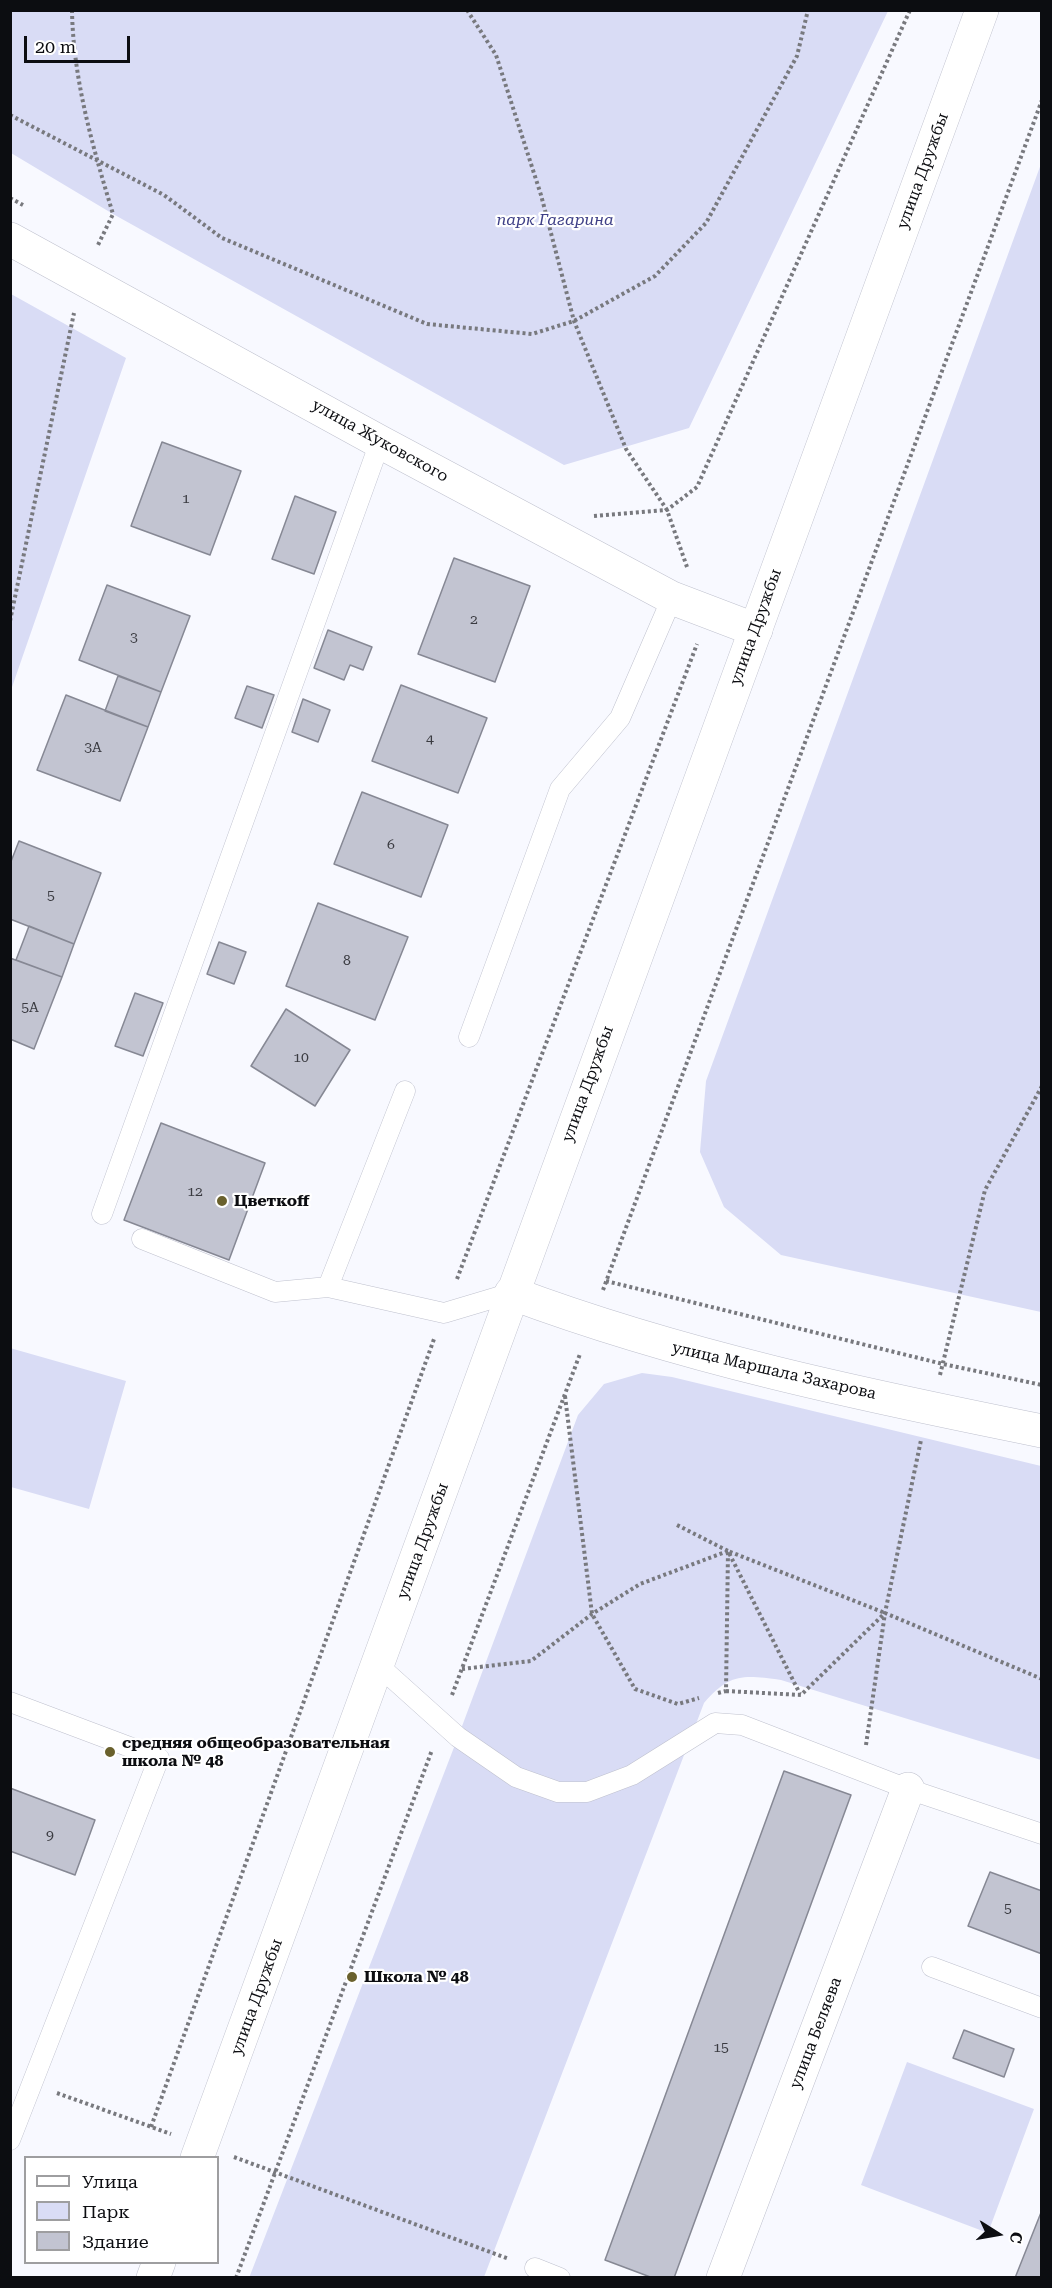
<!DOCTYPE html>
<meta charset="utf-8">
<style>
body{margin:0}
#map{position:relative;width:1052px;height:2288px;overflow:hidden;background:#f8f9ff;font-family:"Roboto Serif",serif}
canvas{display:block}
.frame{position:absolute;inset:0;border:12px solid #0c0d11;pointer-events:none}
.legend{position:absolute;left:24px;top:2156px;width:195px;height:108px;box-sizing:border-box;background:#fff;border:2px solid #9e9ea0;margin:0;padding:8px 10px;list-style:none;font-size:18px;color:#0c0d11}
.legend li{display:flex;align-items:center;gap:12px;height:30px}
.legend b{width:30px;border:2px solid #9e9ea0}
.north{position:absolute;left:968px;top:2204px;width:60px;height:60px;-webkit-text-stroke:4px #fff;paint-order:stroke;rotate:101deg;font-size:16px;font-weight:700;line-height:24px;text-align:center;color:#0c0d11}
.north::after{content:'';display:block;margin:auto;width:21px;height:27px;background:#0c0d11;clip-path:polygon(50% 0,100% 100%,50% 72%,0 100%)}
.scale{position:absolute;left:24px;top:36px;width:106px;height:27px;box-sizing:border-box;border:3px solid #0c0d11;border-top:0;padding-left:8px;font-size:18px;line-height:21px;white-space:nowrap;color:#0c0d11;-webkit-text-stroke:4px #fff;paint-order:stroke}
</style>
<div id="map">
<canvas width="1052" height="2288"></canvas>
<div class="frame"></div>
<ul class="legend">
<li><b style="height:8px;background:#fff"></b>Улица</li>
<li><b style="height:16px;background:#d9dcf5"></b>Парк</li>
<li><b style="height:16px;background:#c2c4d1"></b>Здание</li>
</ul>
<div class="north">С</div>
<div class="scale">20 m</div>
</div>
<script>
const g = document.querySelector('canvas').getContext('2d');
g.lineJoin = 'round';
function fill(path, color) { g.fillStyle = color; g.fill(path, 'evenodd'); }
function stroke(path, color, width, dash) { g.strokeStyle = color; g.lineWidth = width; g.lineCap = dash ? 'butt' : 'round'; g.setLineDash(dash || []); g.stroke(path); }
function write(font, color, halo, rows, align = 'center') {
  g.font = font + ' "Roboto Serif",serif'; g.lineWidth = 4.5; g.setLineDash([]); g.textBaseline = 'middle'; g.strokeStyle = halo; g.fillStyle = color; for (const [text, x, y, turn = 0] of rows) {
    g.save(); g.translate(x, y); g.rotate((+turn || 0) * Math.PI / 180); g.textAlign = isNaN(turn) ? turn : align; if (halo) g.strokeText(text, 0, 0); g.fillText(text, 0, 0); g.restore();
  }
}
fill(new Path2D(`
 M11 10H888V11L689 428 564 465 113 214 11 153Z
 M1041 164V1312L781 1255 724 1207 700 1152 706 1081Z
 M11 294 126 358 11 690Z
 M10 1348 126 1381 89 1509 11 1487Z
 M642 1373 672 1377 1041 1466V1760L781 1680C743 1675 730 1673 704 1703L484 2277 249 2278 458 1737 578 1415 604 1384Z
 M907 2062 1034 2109 988 2233 861 2185Z`), '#d9dcf5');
const building = new Path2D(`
 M162 442 241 471 210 555 131 526Z
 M295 496 336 512 314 574 272 559Z
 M454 558 530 586 495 682 418 654Z
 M107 585 190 616 161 692 79 660Z
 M328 630 372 647 363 670 350 665 344 680 314 668Z
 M118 676 161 692 148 727 105 711Z
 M401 685 487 718 458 793 372 761Z
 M247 686 274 695 262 728 235 718Z
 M66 695 148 727 120 801 37 770Z
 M303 699 330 710 318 742 292 732Z
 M362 792 448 825 421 897 334 864Z
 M19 841 101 873 74 944 10 919V864Z
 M318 903 408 937 375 1020 286 986Z
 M29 926 74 944 62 977 16 960Z
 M219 942 246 952 234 984 207 974Z
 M10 958 62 977 34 1049 10 1039Z
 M135 993 163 1003 143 1056 115 1046Z
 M286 1009 350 1050 315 1106 251 1066Z
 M161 1123 265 1163 229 1260 124 1220Z
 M784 1771 851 1795 674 2278H653L605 2260Z
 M10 1788 95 1820 75 1875 10 1851Z
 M990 1872 1042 1891V1954L968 1926Z
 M964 2030 1014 2049 1004 2077 953 2058Z
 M1042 2210V2278H1015Z`);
fill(building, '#c2c4d1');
stroke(building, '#868894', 1.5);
const service = new Path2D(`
 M469 1037 560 789 620 718 672 598
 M102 1214 380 442
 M142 1239 275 1292 328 1287 444 1313 511 1293
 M328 1287 405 1091
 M379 1666 458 1737 516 1777 558 1792H587L632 1775 715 1723 742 1725 908 1789 1042 1834
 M10 1702 159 1758 10 2140
 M932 1967 1042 2008
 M535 2268 560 2278`);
const minor = new Path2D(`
 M10 239 380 442 672 598 756 630
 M511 1293C682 1357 863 1395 1042 1431
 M723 2278 908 1789`);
const primary = new Path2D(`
 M197 2158 982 10
 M153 2278 159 2262`);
stroke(service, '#bfc1ce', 21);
stroke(minor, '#bfc1ce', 34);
stroke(primary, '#bfc1ce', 34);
stroke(new Path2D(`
 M72 10C73 79 93 148 113 214L97 247
 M467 10 496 55 541 195 574 321 626 449 667 510 687 567
 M10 115 164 195 222 238 427 324 532 334 574 321 655 276 706 223 797 56 808 10
 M10 198 23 205
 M594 516 667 510 697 487 910 10
 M10 621 74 313
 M457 1279 697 644
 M606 1281 943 1364 1042 1385
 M603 1290 1042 100
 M940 1375 985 1190 1042 1086
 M565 1396 592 1614 635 1689 678 1704 699 1698
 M677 1525 728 1551 800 1694
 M462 1669 531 1661 592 1614 640 1584 728 1551
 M726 1691 801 1695 885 1613 1042 1679
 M718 1693 726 1691 728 1551 885 1613
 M452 1695 580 1354
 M866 1745 885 1613 921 1440
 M57 2093 171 2134
 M151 2127 434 1339
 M234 2157 509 2259
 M236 2278 432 1750`), '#78797e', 4, [3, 3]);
stroke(service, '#fff', 20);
stroke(minor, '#fff', 33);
stroke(primary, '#fff', 33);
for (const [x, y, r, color] of [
 [222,1201,6,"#6a612d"],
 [110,1752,6,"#6a612d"],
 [352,1977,6,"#6a612d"]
]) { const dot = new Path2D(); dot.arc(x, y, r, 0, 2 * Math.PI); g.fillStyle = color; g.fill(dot); stroke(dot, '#fff', 2); }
write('14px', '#3a3b41', null, [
 ["1",186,499],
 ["2",474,620],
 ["3",134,638],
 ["4",430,739],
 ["3А",93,748],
 ["6",391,845],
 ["5",51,896],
 ["8",347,961],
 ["5А",30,1008],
 ["10",301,1058],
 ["12",195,1192],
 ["9",50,1836],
 ["5",1008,1909],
 ["15",721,2048]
]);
write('16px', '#0c0d11', '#fff', [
 ["улица Дружбы",923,171,-70],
 ["улица Жуковского",380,441,29],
 ["улица Дружбы",756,627,-70],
 ["улица Дружбы",588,1084,-70],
 ["улица Маршала Захарова",774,1371,13],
 ["улица Дружбы",423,1541,-70],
 ["улица Дружбы",257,1997,-70],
 ["улица Беляева",816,2033,-69]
]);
write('italic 16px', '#3f4087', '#fff', [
 ["парк Гагарина",555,220]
]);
write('bold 16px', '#0c0d11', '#fff', [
 ["Цветкоff",234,1201],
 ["средняя общеобразовательная",122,1743],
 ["школа № 48",122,1761],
 ["Школа № 48",364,1977]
], 'left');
</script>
